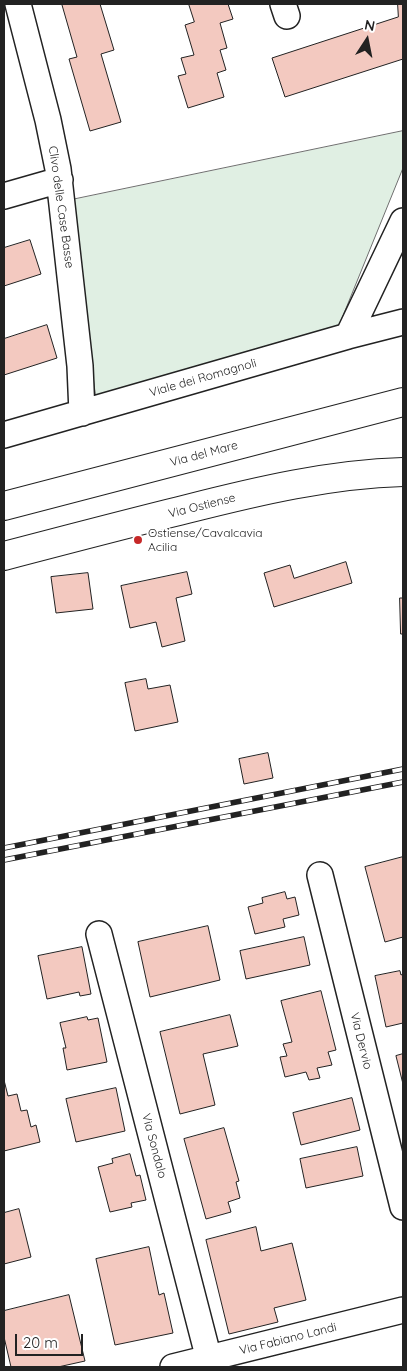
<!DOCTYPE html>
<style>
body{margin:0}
#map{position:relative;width:407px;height:1371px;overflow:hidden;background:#fff;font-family:Quicksand,sans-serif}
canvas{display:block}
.frame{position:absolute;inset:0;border:5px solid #222;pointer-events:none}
.north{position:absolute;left:342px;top:15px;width:50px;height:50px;-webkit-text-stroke:4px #fff;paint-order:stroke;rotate:11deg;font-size:14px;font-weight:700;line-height:20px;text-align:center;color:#222}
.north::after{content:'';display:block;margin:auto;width:18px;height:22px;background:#222;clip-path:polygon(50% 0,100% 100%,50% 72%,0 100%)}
.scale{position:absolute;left:15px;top:1334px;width:68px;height:22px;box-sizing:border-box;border:2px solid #222;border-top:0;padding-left:6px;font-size:15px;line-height:18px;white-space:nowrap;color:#222;-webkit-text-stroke:4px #fff;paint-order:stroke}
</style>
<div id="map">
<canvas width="407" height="1371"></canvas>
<div class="frame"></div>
<div class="north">N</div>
<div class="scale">20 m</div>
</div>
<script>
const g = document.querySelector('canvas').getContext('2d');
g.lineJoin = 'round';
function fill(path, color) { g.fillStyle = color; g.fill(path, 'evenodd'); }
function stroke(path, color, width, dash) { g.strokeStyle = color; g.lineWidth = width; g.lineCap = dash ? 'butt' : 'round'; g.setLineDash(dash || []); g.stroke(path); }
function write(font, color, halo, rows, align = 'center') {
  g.font = font + ' Quicksand,sans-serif'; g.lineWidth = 4; g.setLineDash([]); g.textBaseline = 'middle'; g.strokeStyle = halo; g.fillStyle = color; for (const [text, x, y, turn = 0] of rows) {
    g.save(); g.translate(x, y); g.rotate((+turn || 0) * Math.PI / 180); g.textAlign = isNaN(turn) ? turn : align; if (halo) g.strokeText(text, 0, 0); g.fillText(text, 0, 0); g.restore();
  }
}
const green = new Path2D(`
 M403 131V168L338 328 96 400 71 200Z`);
fill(green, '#e0efe3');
stroke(green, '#6f6f6f', 1);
const building = new Path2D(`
 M66 4H100L114 50 101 54 121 122 90 131 69 59 77 57 62 5Z
 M189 4H228L233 19 220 23 227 48 220 50 226 70 217 73 224 97 188 108 178 76 186 74 181 58 194 55 185 25 194 22Z
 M398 4H403V59L285 97 272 58 398 17Z
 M30 240 41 274 4 286V248Z
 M47 325 57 358 4 375V339Z
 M346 562 352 583 274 607 264 573 290 565 294 578Z
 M187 572 192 594 176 598 185 641 162 647 156 622 130 628 121 586Z
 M88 573 93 609 56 613 51 577Z
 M400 598H403V634H401Z
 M146 679 148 689 170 685 178 722 135 731 125 683Z
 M268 753 273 778 244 784 239 759Z
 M403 857V937L385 942 365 867Z
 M285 892 287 899 295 897 299 915 283 919 285 927 255 934 248 907 263 903 262 898Z
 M208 926 220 980 150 997 138 942Z
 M304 937 310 965 246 979 240 951Z
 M82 947 91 994 80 996 79 992 47 999 38 956Z
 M400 971 401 975 403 974V1023L386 1027 375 976Z
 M321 991 336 1050 328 1052 332 1065 317 1068 320 1078 309 1080 306 1072 285 1077 280 1057 287 1056 283 1044 292 1042 281 1001Z
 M230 1015 238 1046 203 1054 215 1105 180 1114 160 1032Z
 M87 1017 88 1020 98 1018 107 1062 67 1070 63 1048H66L60 1023Z
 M403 1054V1084L396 1056Z
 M4 1080 8 1096 17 1094 21 1111 27 1110 31 1127 36 1125 40 1142 4 1151Z
 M116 1088 125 1131 76 1142 66 1099Z
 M352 1098 360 1130 301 1145 293 1113Z
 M224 1128 239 1181 236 1182 240 1198 228 1202 231 1212 206 1219 184 1139Z
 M357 1147 363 1176 306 1188 300 1159Z
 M130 1154 136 1176 140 1175 146 1200 131 1203 132 1207 110 1212 98 1167 113 1163 112 1159Z
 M19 1209 31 1257 4 1264V1213Z
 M256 1227 261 1251 292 1243 306 1300 274 1308 278 1322 229 1334 206 1240Z
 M149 1247 159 1295 164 1293 173 1333 115 1345 96 1259Z
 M69 1295 85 1361 58 1367H11L4 1337V1311Z`);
fill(building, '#f3c9c0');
stroke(building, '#222', 1);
const minor = new Path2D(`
 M18 4 48 120 58 169 80 366 82 413
 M283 4 287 16
 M4 196 60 180
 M348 336 403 221
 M4 435 348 336 403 322
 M320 875 403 1207
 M99 934 211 1367
 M173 1367 403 1310`);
const major = new Path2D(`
 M4 506 403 402
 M4 556C65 540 126 524 187 509 258 491 330 474 403 472`);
stroke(minor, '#222', 28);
stroke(major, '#222', 30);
stroke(minor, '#fff', 25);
stroke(major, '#fff', 28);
const rail = new Path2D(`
 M4 848 403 769
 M4 860 403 782`);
stroke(rail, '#222', 5.5);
stroke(rail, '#fff', 4, [11]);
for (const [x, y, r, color] of [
 [138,540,5,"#c62828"]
]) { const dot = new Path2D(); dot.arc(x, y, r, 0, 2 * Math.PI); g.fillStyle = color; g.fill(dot); stroke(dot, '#fff', 2); }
write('12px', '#222', '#fff', [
 ["Clivo delle Case Basse",61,207,82],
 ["Viale dei Romagnoli",203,378,-16],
 ["Via del Mare",204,454,-15],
 ["Via Ostiense",202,506,-14],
 ["Via Dervio",361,1041,76],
 ["Via Sondalo",154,1146,75],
 ["Via Fabiano Landi",288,1339,-14]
]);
write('12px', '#222', '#fff', [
 ["Ostiense/Cavalcavia",148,533],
 ["Acilia",148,547]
], 'left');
</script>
